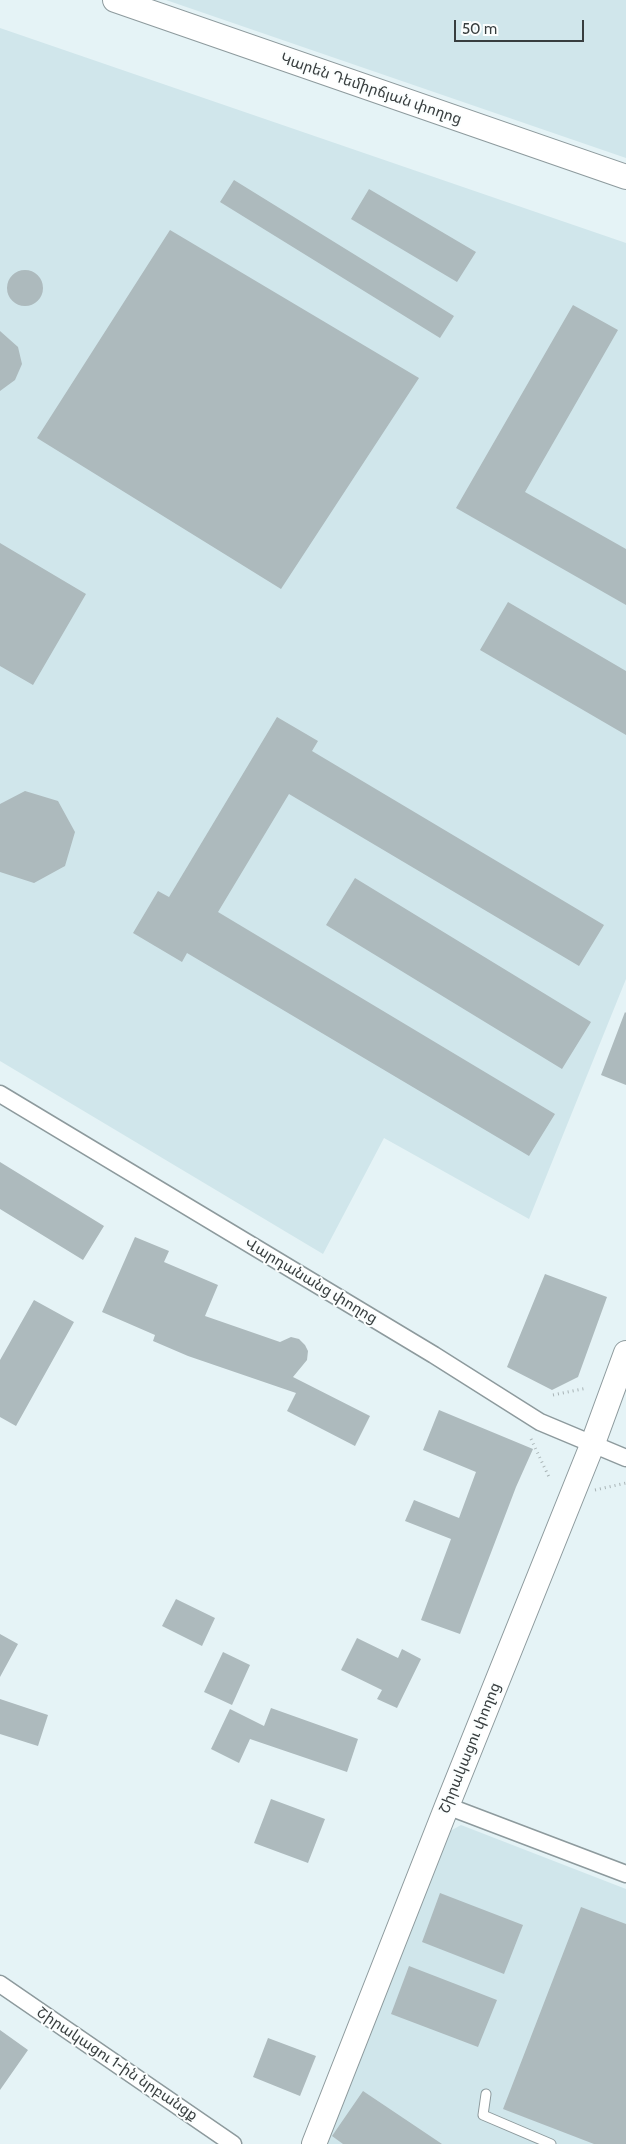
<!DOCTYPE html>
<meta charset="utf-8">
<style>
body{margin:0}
#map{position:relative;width:626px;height:2144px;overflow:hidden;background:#e5f3f6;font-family:Cabin,sans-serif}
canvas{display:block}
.scale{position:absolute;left:454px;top:20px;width:130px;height:22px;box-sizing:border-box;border:2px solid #383e3f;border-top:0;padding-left:6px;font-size:15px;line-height:18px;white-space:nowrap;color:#383e3f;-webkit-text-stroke:4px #fbfefe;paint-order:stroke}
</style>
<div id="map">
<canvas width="626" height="2144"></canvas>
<div class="scale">50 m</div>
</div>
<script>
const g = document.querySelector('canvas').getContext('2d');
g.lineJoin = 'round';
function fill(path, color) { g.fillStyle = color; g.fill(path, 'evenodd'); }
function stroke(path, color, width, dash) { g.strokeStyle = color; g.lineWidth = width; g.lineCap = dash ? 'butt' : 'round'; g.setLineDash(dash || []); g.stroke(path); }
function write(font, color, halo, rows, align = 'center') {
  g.font = font + ' Cabin,"Noto Sans Armenian",sans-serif'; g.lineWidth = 4; g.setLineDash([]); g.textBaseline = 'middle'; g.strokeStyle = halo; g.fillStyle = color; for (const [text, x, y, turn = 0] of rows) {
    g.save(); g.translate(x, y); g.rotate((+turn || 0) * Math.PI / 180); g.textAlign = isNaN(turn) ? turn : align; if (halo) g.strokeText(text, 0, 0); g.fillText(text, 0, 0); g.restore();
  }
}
fill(new Path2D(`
 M166 0H626V158Z
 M0 28 626 243V979L529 1219 384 1138 323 1254 0 1061Z
 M461 1825 626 1889V2144H319L443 1835Z`), '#d0e6eb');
fill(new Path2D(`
 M234 180 454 316 440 338 220 202Z
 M369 189 476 252 457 282 351 219Z
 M170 230 419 378 281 589 37 438Z
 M7 288a18 18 0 1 1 36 0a18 18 0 1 1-36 0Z
 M573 305 618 330 525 492 626 549V605L456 508Z
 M0 331 18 347 22 364 15 380 0 391Z
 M0 543 86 594 33 685 0 666Z
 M508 602 626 671V735L480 650Z
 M277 717 318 741 312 751 604 925 579 966 289 794 218 912 555 1114 529 1156 187 953 182 962 133 933 158 891 169 897Z
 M25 791 58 801 75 832 65 866 34 883 0 872V804Z
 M355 878 591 1022 562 1069 326 925Z
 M625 1012 626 1013V1085L601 1075Z
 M0 1162 104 1226 83 1260 0 1209Z
 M135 1237 169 1251 164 1262 218 1285 205 1316 280 1342 291 1337 299 1339 305 1345 308 1351 307 1360 293 1377 370 1416 355 1446 287 1411 296 1393 188 1356 153 1341 155 1335 102 1312Z
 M545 1274 607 1297 578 1377 552 1390 507 1367Z
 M34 1300 74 1322 16 1426 0 1417V1360Z
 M439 1410 533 1449 516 1487 460 1634 421 1620 451 1539 405 1521 414 1500 459 1518 476 1472 423 1450Z
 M176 1599 215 1618 202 1646 162 1626Z
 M0 1634 18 1644 0 1677Z
 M357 1638 398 1658 402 1649 421 1659 397 1708 377 1699 382 1690 341 1670Z
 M223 1652 250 1665 232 1705 204 1692Z
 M0 1699 48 1715 38 1746 0 1734Z
 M271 1708 358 1739 347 1772 250 1739 239 1763 211 1749 230 1709 264 1726Z
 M271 1799 325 1819 308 1863 254 1843Z
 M440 1893 523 1925 504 1974 422 1942Z
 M581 1907 626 1924V2144H594L503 2109Z
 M409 1966 497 2000 478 2047 391 2014Z
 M0 2030 28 2050 0 2090Z
 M268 2038 316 2056 300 2096 253 2077Z
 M363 2091 442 2144H343L332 2136Z`), '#adbabd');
const lane = new Path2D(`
 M486 2094 483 2115 551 2144`);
const street = new Path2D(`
 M0 1094 434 1355 540 1422 626 1458
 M447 1806 626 1874
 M0 1984 233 2144`);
const secondary = new Path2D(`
 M115 0 626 177
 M314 2144 447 1806 593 1443 626 1353`);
stroke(lane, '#8d9a9d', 11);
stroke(street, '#8d9a9d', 19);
stroke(secondary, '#8d9a9d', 26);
stroke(new Path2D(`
 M553 1395 587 1388
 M531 1439 549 1477
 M595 1490 626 1483`), '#a9b4b6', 3, [1, 4]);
stroke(lane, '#fff', 9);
stroke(street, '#fff', 16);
stroke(secondary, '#fff', 24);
write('15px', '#383e3f', '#fbfefe', [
 ["Կարեն Դեմիրճյան փողոց",371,89,19],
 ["Վարդանանց փողոց",311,1281,31],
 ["Շիրակացու փողոց",470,1748,-68],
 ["Շիրակացու 1-ին նրբանցք",117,2064,34]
]);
</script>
